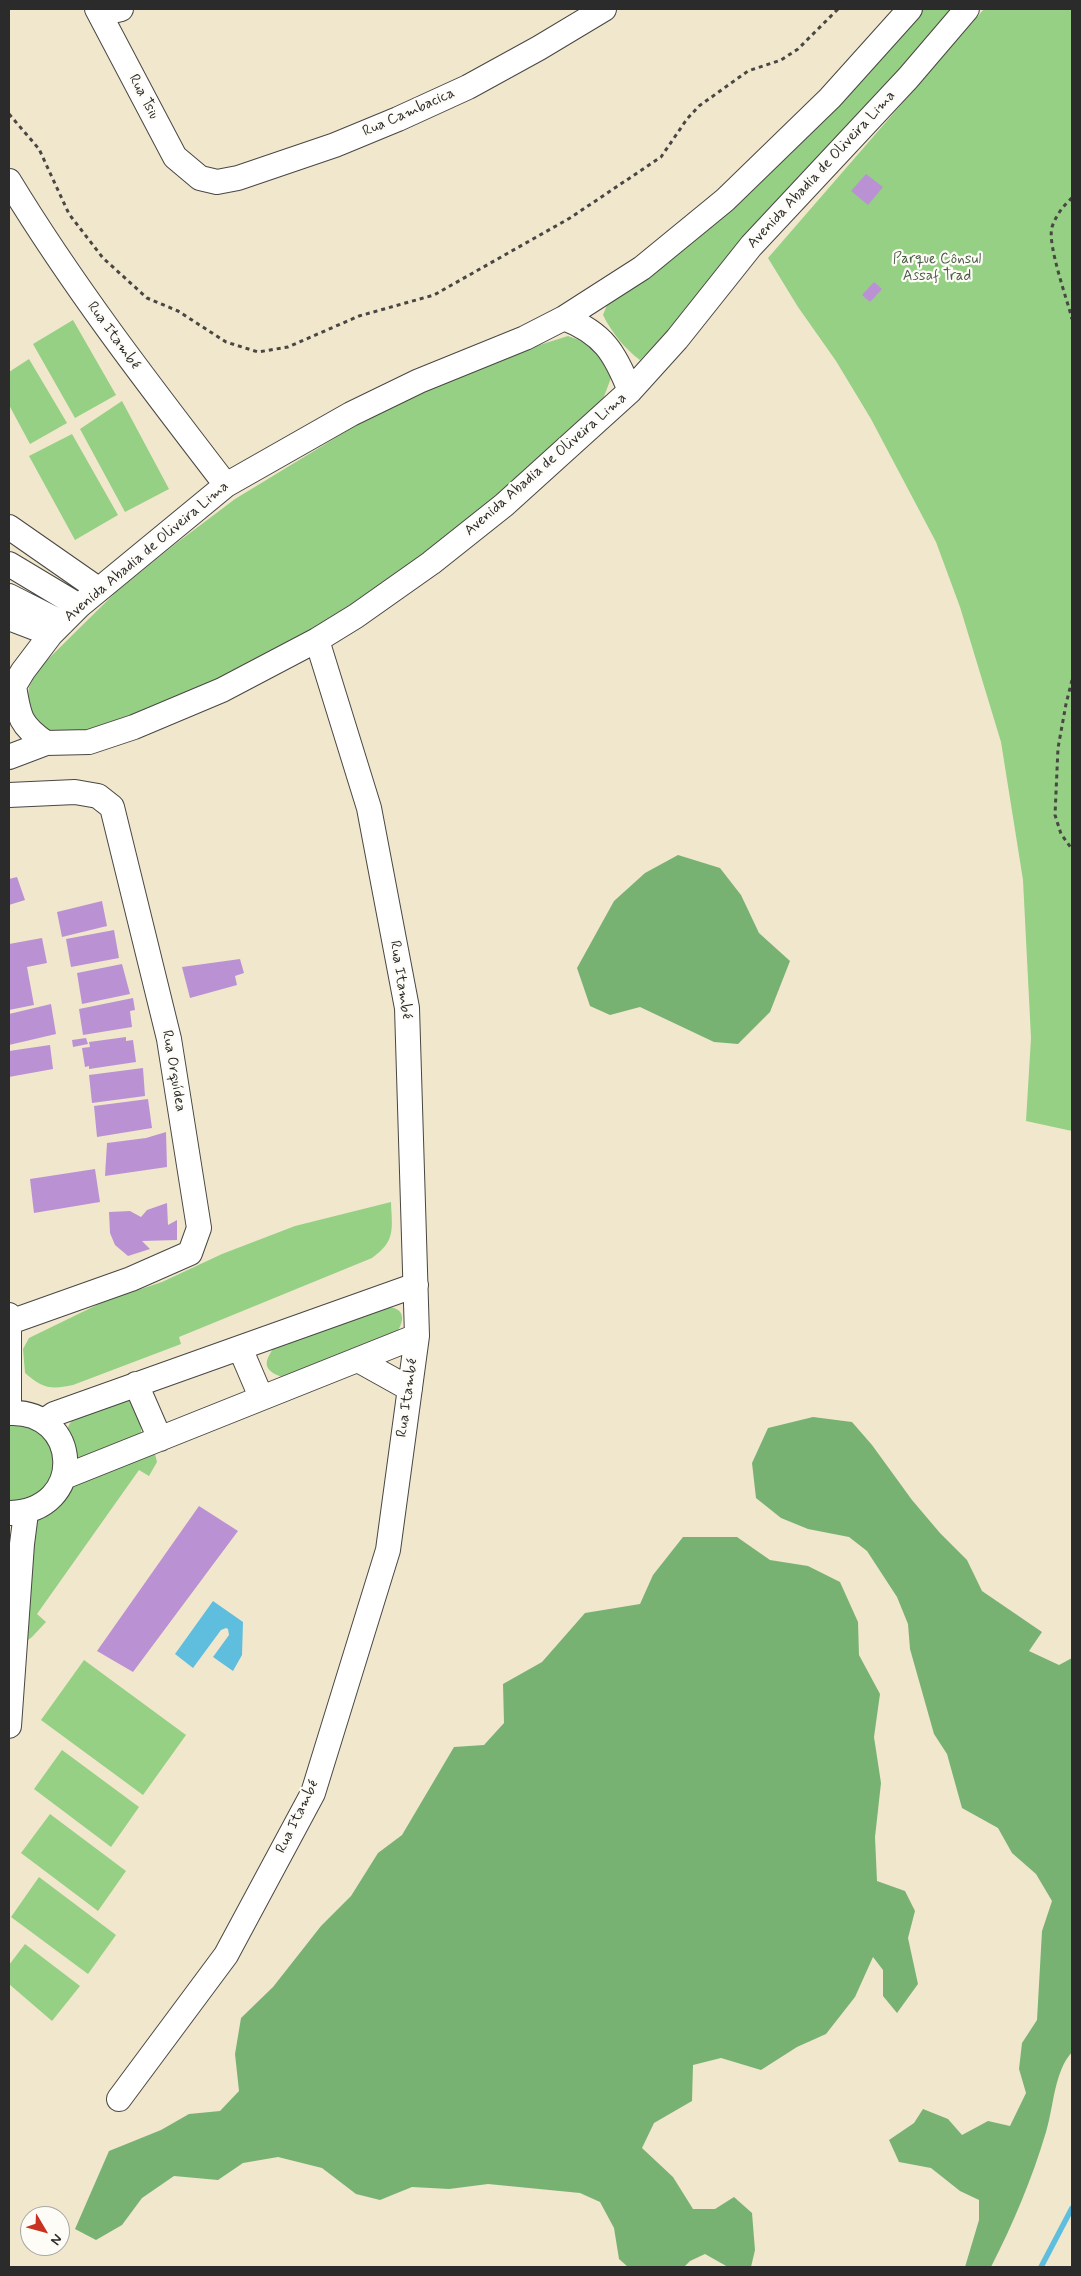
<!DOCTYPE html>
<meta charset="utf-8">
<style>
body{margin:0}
#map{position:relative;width:1081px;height:2276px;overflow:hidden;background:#f1e7cd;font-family:Mynerve,sans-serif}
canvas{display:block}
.frame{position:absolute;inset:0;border:10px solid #2b2b2b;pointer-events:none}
.north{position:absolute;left:20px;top:2206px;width:50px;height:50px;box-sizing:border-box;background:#fdfcf7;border:1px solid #a9a8a5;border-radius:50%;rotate:127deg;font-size:14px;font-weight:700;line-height:20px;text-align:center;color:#2b2b2b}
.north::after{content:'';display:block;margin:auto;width:18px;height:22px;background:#c8321e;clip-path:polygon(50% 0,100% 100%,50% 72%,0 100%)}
</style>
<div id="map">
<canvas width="1081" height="2276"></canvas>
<div class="frame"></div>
<div class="north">N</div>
</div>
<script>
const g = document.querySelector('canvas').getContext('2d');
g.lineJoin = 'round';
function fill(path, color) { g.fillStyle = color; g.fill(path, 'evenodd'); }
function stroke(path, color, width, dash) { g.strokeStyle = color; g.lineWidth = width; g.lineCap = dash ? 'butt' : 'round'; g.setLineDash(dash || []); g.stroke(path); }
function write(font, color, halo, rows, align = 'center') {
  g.font = font + ' Mynerve,sans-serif'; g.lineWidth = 4.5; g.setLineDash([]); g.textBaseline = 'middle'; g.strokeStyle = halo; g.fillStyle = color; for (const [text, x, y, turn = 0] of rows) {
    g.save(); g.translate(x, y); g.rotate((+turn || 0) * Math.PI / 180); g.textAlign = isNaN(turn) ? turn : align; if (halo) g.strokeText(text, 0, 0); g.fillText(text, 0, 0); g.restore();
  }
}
fill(new Path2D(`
 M919 9H964L750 246 640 360C625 349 612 333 603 315L607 305Z
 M984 9H1072V1131L1026 1121 1031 1038 1023 880 1001 742 960 607 936 542 871 419 836 361 798 307 768 258Z
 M73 320 116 395 75 418 33 344Z
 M568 336 593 345 611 378 600 407 429 561 222 682 88 735H54L35 720 27 702 29 687 39 668 115 593 174 545 235 499 355 426 430 389 530 348Z
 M29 359 67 423 30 444 9 405V372Z
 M122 401 169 489 125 512 80 429Z
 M72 434 118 515 75 540 29 456Z
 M391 1202C392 1229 396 1241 372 1258L179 1337 181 1344 73 1385C50 1390 42 1388 25 1373L23 1349 29 1338 105 1301 162 1282 222 1254 295 1226Z
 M386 1307C407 1307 405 1323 394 1336L285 1378C263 1371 262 1363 276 1345Z
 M128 1400C136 1407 143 1426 141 1437L79 1459C74 1455 72 1449 70 1443 56 1411 105 1406 128 1400Z
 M9 1420 41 1427 59 1464 42 1497 9 1505Z
 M154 1450 157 1462 149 1476 139 1470 37 1614 46 1622 32 1637 20 1646 34 1516 71 1482Z
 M84 1660 186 1735 143 1795 41 1720Z
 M62 1750 139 1807 111 1847 34 1789Z
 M50 1814 126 1871 98 1911 21 1853Z
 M39 1877 116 1935 88 1974 11 1917Z
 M25 1944 80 1986 52 2021 9 1984V1965Z`), '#95d084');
fill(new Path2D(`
 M678 855 720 868 741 895 759 933 790 961 770 1012 738 1044 714 1042 640 1007 610 1015 590 1006 577 968 614 901 645 873Z
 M813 1417 852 1422 872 1445 912 1500 940 1533 967 1560 982 1591 1042 1632 1029 1651 1059 1665 1072 1658V2052C1054 2072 1054 2106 1046 2132 1032 2179 1013 2224 991 2267H965L979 2220V2200L960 2191 931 2168 899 2162 889 2140 914 2123 923 2109 948 2119 962 2135 988 2121 1010 2126 1026 2093 1019 2069 1022 2043 1037 2020 1042 1931 1052 1901 1036 1874 1012 1853 998 1828 962 1808 947 1754 934 1734 910 1649 908 1624 897 1597 867 1551 849 1537 808 1529 781 1518 756 1498 752 1463 768 1428Z
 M683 1537H737L770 1560 808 1566 840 1582 858 1622 859 1655 880 1694 874 1737 881 1783 875 1837 877 1881 905 1891 915 1911 908 1938 918 1984 897 2013 883 1996V1970L873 1957 855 1997 826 2034 797 2047 761 2070 721 2058 693 2065 692 2101 654 2123 642 2148 673 2177 693 2209H715L734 2197 752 2213 755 2250 751 2267H728L705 2254 690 2261 684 2267H628L619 2259 614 2228 600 2202 580 2193 488 2184 449 2189 412 2187 380 2200 356 2194 322 2168 278 2157 243 2163 218 2180 174 2176 142 2198 122 2225 96 2240 75 2229 109 2151 161 2130 189 2114 220 2111 239 2091 235 2054 241 2018 273 1987 321 1926 351 1896 378 1853 402 1835 454 1747 484 1745 504 1723 503 1684 542 1662 585 1613 640 1604 653 1575Z`), '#78b272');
fill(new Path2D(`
 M213 1601 243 1622 242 1655 233 1671 213 1657 229 1635 228 1629 226 1628 221 1630 193 1668 175 1654Z`), '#5fbede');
stroke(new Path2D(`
 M1041 2267 1072 2208`), '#5fbede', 5.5);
fill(new Path2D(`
 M866 174 883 187 868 205 851 191Z
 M874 282 882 289 870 302 862 295Z
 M17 877 25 900 9 905V879Z
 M102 901 107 926 62 937 57 912Z
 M114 930 119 958 71 967 66 939Z
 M42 938 47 963 27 967 34 1005 9 1010V944Z
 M240 959 244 973 235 976 237 985 190 998 182 967Z
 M122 964 130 994 82 1004 77 973Z
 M133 998 135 1010 130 1011 132 1027 83 1035 79 1009Z
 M51 1004 56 1034 9 1045V1014Z
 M126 1037V1041L133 1040 136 1062 89 1069V1066L85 1067 82 1048 90 1047 89 1042Z
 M86 1038 88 1044 73 1047 72 1040Z
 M50 1045 53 1069 9 1077V1051Z
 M143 1068 145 1096 92 1103 89 1075Z
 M148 1099 152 1128 97 1137 94 1106Z
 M166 1132 167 1167 105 1176 107 1143 146 1138Z
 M95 1169 100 1202 34 1213 30 1179Z
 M167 1203 168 1225 177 1220V1240L142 1241 150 1249 128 1256 115 1245 110 1233 109 1212 130 1211 141 1217 147 1210Z
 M199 1506 238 1531 133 1672 97 1651Z`), '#ba92d4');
const minor = new Path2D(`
 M97 9 175 157 200 178 217 182 238 178 335 145 398 119 468 87 539 48 604 9
 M100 14 121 9
 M9 181C74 288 150 386 226 485
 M564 318C603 333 615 353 630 391
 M9 527 98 589
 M9 564 79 606
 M9 596 62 623
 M9 618 51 634
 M14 686C19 717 20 725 46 743
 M9 691 14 686 23 671 51 634 79 606 226 485 351 414 419 381 525 338 564 318 642 268 725 200 830 98 910 9
 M9 757 46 743 89 742 134 727 222 690 317 640 356 616 431 563 504 505 630 391 677 339 751 246 908 78 967 9
 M9 795 75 792 98 796 112 807 169 1039 199 1228 190 1253 131 1279 10 1322
 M9 1315V1413
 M240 1348 261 1397
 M358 1360 410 1389
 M136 1384 160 1439
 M9 1413C80 1409 88 1511 9 1513
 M44 1421 54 1414 416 1285
 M64 1477 417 1336
 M9 1726 22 1544 26 1513
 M119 2099 226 1955 313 1793 388 1550 417 1336 407 1008 369 808 317 640`);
stroke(minor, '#494743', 26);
stroke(new Path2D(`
 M9 114 39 149 69 214 103 258 147 298 178 311 226 342 258 352 288 347 359 316 434 295 570 218 661 157 687 119 699 106 748 71 781 60 798 49 838 9
 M1072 198C1064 205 1056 215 1052 227 1047 244 1067 299 1072 319
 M1072 680 1066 704 1058 748 1055 815 1061 834 1072 849`), '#494743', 3, [4, 4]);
stroke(minor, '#fff', 24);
write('15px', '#2b2b2b', '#fdfcf7', [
 ["Rua Tsiu",143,97,62],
 ["Rua Cambacica",409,113,-24],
 ["Avenida Abadia de Oliveira Lima",822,170,-47],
 ["Rua Itambé",113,336,54],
 ["Avenida Abadia de Oliveira Lima",546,465,-41],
 ["Avenida Abadia de Oliveira Lima",147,552,-40],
 ["Rua Itambé",400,980,81],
 ["Rua Orquídea",173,1071,80],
 ["Rua Itambé",408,1398,-82],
 ["Rua Itambé",298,1817,-64]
]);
write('15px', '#4b5d46', '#fdfcf7', [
 ["Parque Cônsul",937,260],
 ["Assaf Trad",937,277]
]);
</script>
